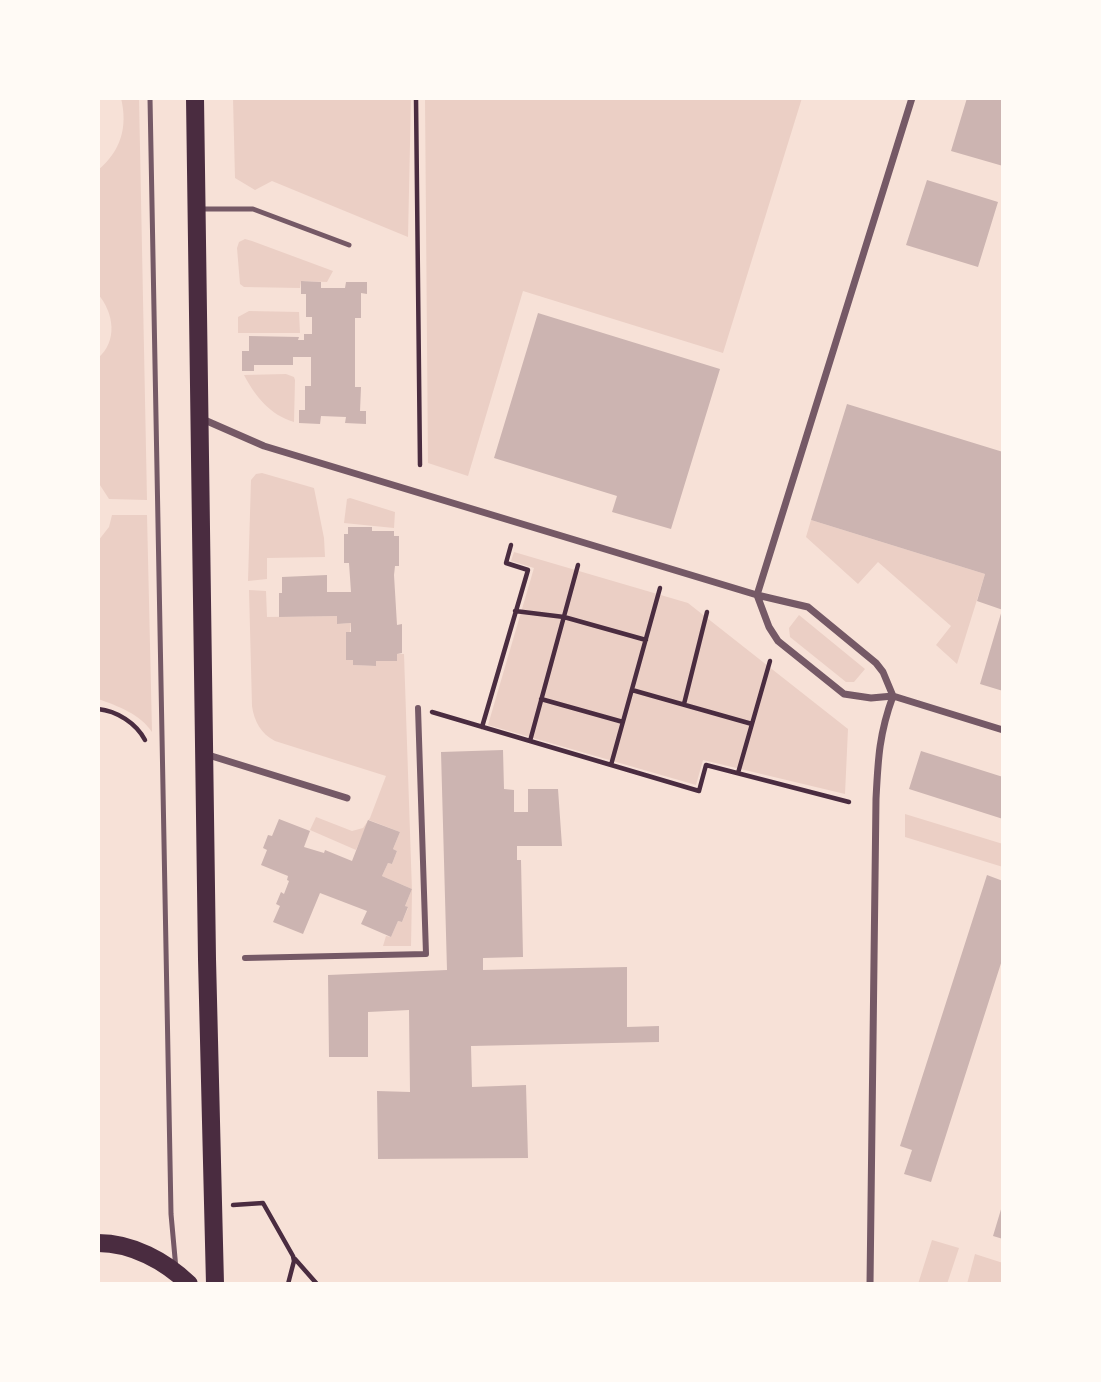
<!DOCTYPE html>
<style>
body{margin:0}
#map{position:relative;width:1101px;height:1382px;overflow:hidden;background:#f7e1d7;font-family:Montserrat,sans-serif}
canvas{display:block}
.frame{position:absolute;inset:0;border:100px solid #fffaf5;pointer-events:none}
</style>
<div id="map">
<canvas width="1101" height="1382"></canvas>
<div class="frame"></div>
</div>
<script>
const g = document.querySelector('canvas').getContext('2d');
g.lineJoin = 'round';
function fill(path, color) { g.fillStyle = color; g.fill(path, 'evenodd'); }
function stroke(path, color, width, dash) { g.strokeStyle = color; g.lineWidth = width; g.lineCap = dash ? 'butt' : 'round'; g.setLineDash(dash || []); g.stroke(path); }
fill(new Path2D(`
 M121 98H139L147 500 109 499 98 482V358C118 341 114 313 98 294V170C121 151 128 127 121 98Z
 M233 98H411L408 237 272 181 255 190 235 178Z
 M425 98H802L723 353 523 291 468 476 428 463Z
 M245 239 252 241 333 271 327 282 301 281 300 288 244 287 240 284 237 248 239 242Z
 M249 311 299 312 300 333H238V317Z
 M286 374 294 377 295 380 294 422C270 415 255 396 244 375Z
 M262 473 314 488 324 538 325 557 267 558V579L248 581 251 480 256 474Z
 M350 498 395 512 394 528 344 523 347 499Z
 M112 515H147L152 732C140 714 118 706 98 699V541L109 527Z
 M811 520 985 574 957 664 936 645 951 626 878 562 858 584 806 537Z
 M514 552 688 603 848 729 845 794 703 760 696 785 488 725 534 568 511 561Z
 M249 590 266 591 267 617 337 616V624L351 623 346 660H353L354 665 376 666V661H396L397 654H404L412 892 411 946H383L386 936 391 937 398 921 402 922 408 908 405 906 412 889 382 876 388 863 392 864 397 851 393 849 400 832 369 820 356 850 310 830 316 817 352 831 363 828 370 818 386 776 275 741C261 734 254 721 252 706Z
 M799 615 865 669 854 682H846L790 637 789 628Z
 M905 814 1003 844V867L905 837Z
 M932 1240 959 1248 947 1284H918Z
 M975 1254 1003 1263V1284H967Z`), '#ebcfc5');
fill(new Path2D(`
 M967 98H1003V166L951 151Z
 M927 180 998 202 978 267 906 245Z
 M301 281 321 282V288H345L346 282H367V294L361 293V318H355V387H361L360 411H366V424L345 423 346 417 321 416 320 424 299 423V410H305V386H311V357H293V365H254V371H242V351H249V336L299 337 298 340H304V334H312V317H306V294H301Z
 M538 313 720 369 671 529 612 512 617 496 494 458Z
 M847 404 1003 452V610L977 601 985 574 811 520Z
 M348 527H372V531H394V536H399V566H395L394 575 397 625 402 624V653L397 654V661H376V666L353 665V660H346V632H351V623L337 624V616L279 617V593H282V577L327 575V592H351L349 563H344V534H348Z
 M1002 610 1003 611V691L980 684Z
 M503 750 504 789 514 790V812H528V789H558L562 846H517V860H521L523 957 483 958V970L627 967V1027L659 1026V1042L471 1046 472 1087 526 1085 528 1158 378 1159 377 1091 410 1092 409 1010 368 1012V1057H329L328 975 447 970 441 752Z
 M921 751 1003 777V819L909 789Z
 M279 819 310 831 304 847 324 853 325 850 352 861 368 820 400 832 393 849 397 851 392 864 388 863 382 876 412 889 405 906 408 907 402 922 398 921 391 937 361 924 367 911 320 893 303 934 273 922 280 906 276 904 281 892 284 894 289 881 287 880 288 876 261 865 267 850 263 848 268 835 272 836Z
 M987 875 1003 881V957L931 1182 904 1174 912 1150 900 1146Z
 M1002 1206H1003V1239L993 1236Z`), '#ccb4b1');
stroke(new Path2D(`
 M416 98 420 465
 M515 611 564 617 646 640
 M632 690 752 724
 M541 699 623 722
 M684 704 707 612
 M98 709C117 711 136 723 145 740
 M432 712 699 791 706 765 849 802
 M482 727 528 570 506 563 511 545
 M530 741 578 565
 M611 765 660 588
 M738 773 770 661
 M233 1205 263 1203 293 1256 294 1261 288 1284
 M295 1259 317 1284`), '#4a2c40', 4.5);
stroke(new Path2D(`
 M150 98 171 1214 176 1269
 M198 209H253L349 245`), '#755966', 5);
stroke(new Path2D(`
 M245 958 426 954 418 708`), '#755966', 6);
stroke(new Path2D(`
 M200 418 264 446 757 595 912 98
 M893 696 883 672 876 663 808 607 757 595 769 627 778 641 844 694 871 698 893 696 1003 730
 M205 754 347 798
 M870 1284 876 799C878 760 879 734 893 696`), '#755966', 7);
stroke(new Path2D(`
 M195 98 207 959 215 1284
 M98 1243C132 1243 165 1261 189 1284`), '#4a2c40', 18);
</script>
